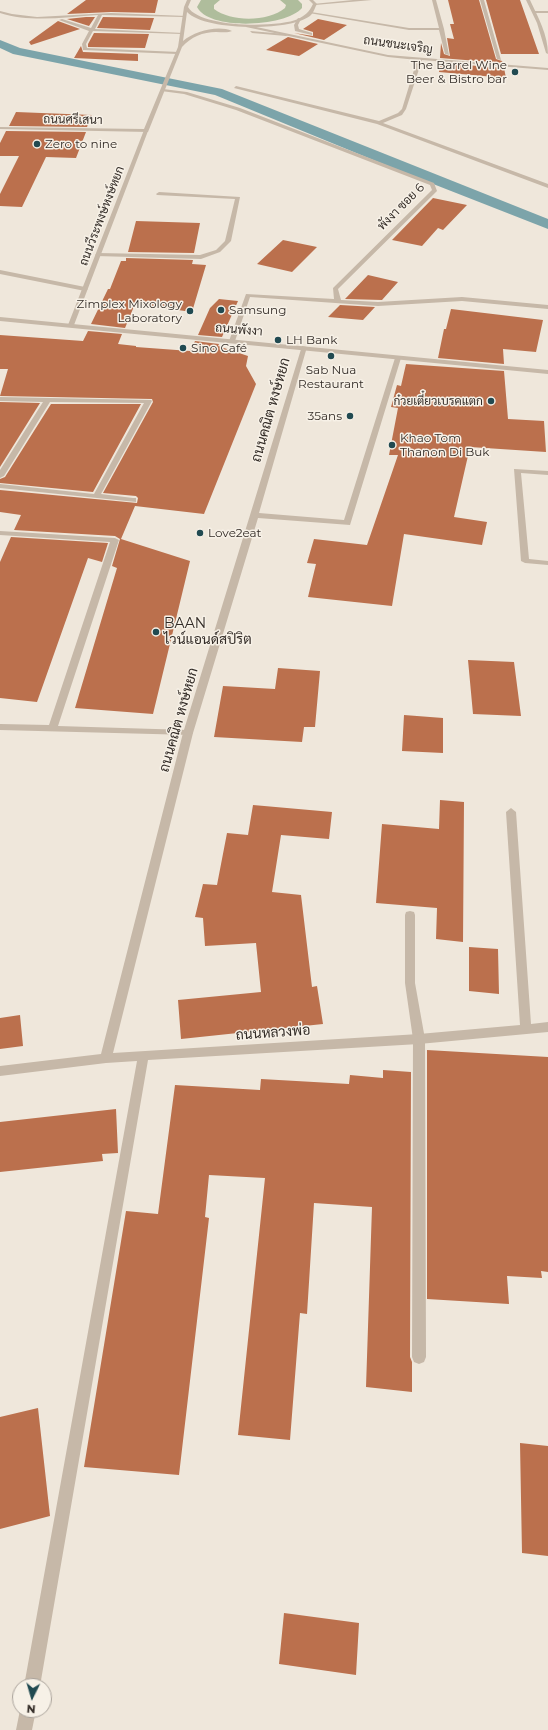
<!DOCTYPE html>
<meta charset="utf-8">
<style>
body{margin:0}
#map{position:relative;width:548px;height:1730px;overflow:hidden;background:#efe7db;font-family:Montserrat,sans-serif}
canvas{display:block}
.north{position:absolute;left:12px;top:1678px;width:40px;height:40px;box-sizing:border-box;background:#f7f1e7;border:1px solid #a9a29a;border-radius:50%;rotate:185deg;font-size:11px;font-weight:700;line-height:16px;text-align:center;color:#332c27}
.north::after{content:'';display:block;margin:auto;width:14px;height:18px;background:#214a51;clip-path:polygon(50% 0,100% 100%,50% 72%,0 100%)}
</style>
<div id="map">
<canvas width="548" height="1730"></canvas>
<div class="north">N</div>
</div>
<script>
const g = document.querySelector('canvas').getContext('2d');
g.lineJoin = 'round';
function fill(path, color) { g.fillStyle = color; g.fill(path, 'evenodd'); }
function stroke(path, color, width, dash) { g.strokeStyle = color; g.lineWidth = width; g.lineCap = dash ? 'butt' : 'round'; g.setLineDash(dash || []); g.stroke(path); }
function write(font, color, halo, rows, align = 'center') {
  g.font = font + ' Montserrat,Sarabun,sans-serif'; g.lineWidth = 3; g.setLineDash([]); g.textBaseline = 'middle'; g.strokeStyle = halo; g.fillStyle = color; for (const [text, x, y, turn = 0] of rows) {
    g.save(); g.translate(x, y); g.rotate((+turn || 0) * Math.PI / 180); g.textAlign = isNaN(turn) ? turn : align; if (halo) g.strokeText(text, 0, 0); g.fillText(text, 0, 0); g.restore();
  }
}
fill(new Path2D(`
 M201 0H220L214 5V9C231 22 268 22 285 8L286 5 280 0H298L302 4V8C286 27 209 31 197 7Z`), '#afbd9c');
fill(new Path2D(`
 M0 40 20 48 222 89 548 219V229L400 171 215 95 13 54 0 48Z`), '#7ca4aa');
fill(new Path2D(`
 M86 0H158L155 13 111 12 67 14Z
 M448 0H479L496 59 502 61 503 63 440 58 441 43 444 54 450 56 447 38 454 39 450 24H454Z
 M486 0H520L539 54H501Z
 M95 17 89 26 67 19 86 17Z
 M103 17 154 18 150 30 97 28Z
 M318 19 347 25 324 40 294 33 313 36V32L303 29Z
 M58 21 80 29 31 45 29 42Z
 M94 33 149 34 145 48 88 47V44Z
 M288 37 318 44 299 56 266 50Z
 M81 46 83 52 138 54V61L74 58Z
 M440 63 504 68 506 78 439 72Z
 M16 112 92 115 87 127 9 126Z
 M6 131 86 132 76 158 46 157 22 207 0 206V194L19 156H0V143Z
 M433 198 467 205 443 230 438 228 422 246 392 240Z
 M136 221 200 223 194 253 128 252Z
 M283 240 317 247 292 272 257 264Z
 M126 258 193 260 192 264 206 265 192 312 135 304 125 328 91 324 108 289H110L121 261H126Z
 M368 275 398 282 382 300 345 299Z
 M219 299 238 301 222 337 198 335 210 308Z
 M340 305 375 307 363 320 328 317Z
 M451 309 543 320 536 352 503 349 504 364 438 358 444 329H446Z
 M88 331 122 334 118 344 136 346V347L190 351 195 341 219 344 218 346 248 356 246 366 256 384 204 514 135 506 121 539 190 561 153 714 75 708 117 568 112 566 120 539 115 536 14 530 21 515 0 512V490L137 503 138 498 136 496 103 493 153 402 152 399 0 396 8 369H0V335L83 341Z
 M406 364 504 371 508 419 544 421 546 452 470 447 454 517 487 522 482 545 404 534 392 606 308 597 316 564 307 563 314 539 367 545 398 455H389L398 408 391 407 397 385 401 386Z
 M0 402 40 403 0 467Z
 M51 404H141L93 492 0 483V479L5 477Z
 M11 537 108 543 102 562 88 558 37 702 0 698V562Z
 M468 660 514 662 521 716 473 714Z
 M278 668 320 671 315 727H304L302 742 214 737 223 686 275 689Z
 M404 715 443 718V753L402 751Z
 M440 800 464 802 463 942 436 939 437 908 376 903 382 824 439 829Z
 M253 805 332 812 329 839 281 835 272 892 301 895 312 987 317 986 323 1024 181 1039 178 1000 261 992 256 943 205 946 203 918 195 917 203 884 217 885 227 833 248 835Z
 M469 947 498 949 499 994 469 991Z
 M20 1015 23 1046 0 1049V1018Z
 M427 1050 548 1057V1272L541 1271 542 1278 507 1276 509 1304 427 1299Z
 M383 1070 411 1072 410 1357 412 1362V1392L366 1387 372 1207 314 1203 307 1314 300 1313 290 1440 238 1435 265 1178 209 1175 205 1217 209 1218 179 1475 84 1467 126 1211 158 1214 175 1085 260 1090 261 1079 349 1084 350 1075 383 1078Z
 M116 1109 118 1153 102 1154 103 1161 0 1172V1122Z
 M38 1408 50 1516 0 1529V1417Z
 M520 1443 548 1446V1556L522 1553Z
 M284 1613 359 1623 356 1675 279 1664Z`), '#bb704d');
fill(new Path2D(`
 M0 11 12 14 37 17 111 13 186 16 184 17 102 15 95 29 184 33 182 34 93 31 86 44 87 48 179 52 177 54 83 50 82 44 89 31 59 20 62 19 91 28 98 15C65 17 32 23 0 13Z
 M532 11H548V13H533Z
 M159 192 240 197 231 241 220 252 201 259 96 256 95 255 98 253 200 255 216 250 225 241 235 199 157 195 156 194Z
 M0 270 85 287 88 289 85 291 0 274Z
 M0 531 115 538 119 540 58 726 188 730 193 733 191 735 0 730V724L49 725 110 542 0 535Z
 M410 911 414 912 415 915V983L425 1039 426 1357 424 1362 419 1364 414 1362 412 1357 413 1039 405 983V915L406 912Z`), '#c6b8a8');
fill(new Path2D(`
 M353 0H372L315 5 313 4Z
 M432 0H436L444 29 449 55 445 54 439 30H409L309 13 311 12 409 28H439Z
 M480 0H484L501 60 497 59Z
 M526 0H530C538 17 548 35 548 54L546 53 537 23Z
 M298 18 301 19 298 25 299 29 312 33V35L295 31 294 25Z
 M247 25 388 55 548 68V70L422 60 406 109 402 115 383 123 548 184V188L377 124 234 88 236 86 379 121 398 113 402 109 417 60 388 57 246 27Z
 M163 89 187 92 240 108 434 183 437 191 338 289 341 300 378 302 462 297 548 305V309L462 301 378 306 250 297 235 341 230 342 229 341 246 294 334 299 333 288 432 190 430 185 236 110 184 94 161 91Z
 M144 130 148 131 74 325 69 326 68 325Z
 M302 346 307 347 259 513 344 520 395 358 398 356 401 358 350 525 258 518 193 733 113 1053 419 1034 520 1025 506 812 511 808 516 812 531 1024 548 1022V1032L419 1044 148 1060 40 1686H24L137 1061 106 1063 0 1076V1066L101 1054 183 733Z
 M0 397 151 400 152 401 101 494 133 498H136V502L0 488V484L94 494 144 403 50 402 4 476 0 478V470L43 402 0 401Z
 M514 469 548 471V475L521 473 529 559 548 561V565L525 563 521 561Z
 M20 1710H36L32 1730H16Z`), '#c6b8a8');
fill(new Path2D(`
 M187 0H191L188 7C200 28 278 28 298 19 306 15 309 12 313 4L309 0H313L317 4C315 7 314 12 311 15 293 32 204 31 187 12L183 41C195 31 218 25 232 31 228 33 222 32 216 32 203 32 191 37 182 47L148 132 0 129V127L144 129 178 47 184 7Z
 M250 31 286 34 288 35 286 36 252 33Z
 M0 317 548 370V374L0 321Z`), '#c6b8a8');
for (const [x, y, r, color] of [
 [515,72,4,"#214a51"],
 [37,144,4,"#214a51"],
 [221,310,4,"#214a51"],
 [190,311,4,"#214a51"],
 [278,340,4,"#214a51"],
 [183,348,4,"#214a51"],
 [331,356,4,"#214a51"],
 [491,401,4,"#214a51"],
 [350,416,4,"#214a51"],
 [392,445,4,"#214a51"],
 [200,533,4,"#214a51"],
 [156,632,4,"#214a51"]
]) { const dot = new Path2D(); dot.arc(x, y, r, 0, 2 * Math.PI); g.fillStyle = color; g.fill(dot); stroke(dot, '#f7f1e7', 1.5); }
write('12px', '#332c27', '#f7f1e7', [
 ["ถนนชนะเจริญ",398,45,8],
 ["ถนนศรีเสนา",73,120,1],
 ["พังงา ซอย 6",401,207,-45],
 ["ถนนวีระพงษ์หงษ์หยก",102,216,-69],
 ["ถนนพังงา",239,330,5]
]);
write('12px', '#332c27', '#f7f1e7', [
 ["The Barrel Wine",507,65,"right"],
 ["Beer & Bistro bar",507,79,"right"],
 ["Zero to nine",45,144],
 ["Zimplex Mixology",182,304,"right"],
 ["Laboratory",182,318,"right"],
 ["Samsung",229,310],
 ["LH Bank",286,340],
 ["Sino Café",191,348],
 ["Sab Nua",331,370,"center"],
 ["Restaurant",331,384,"center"],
 ["ก๋วยเตี๋ยวเบรคแตก",483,401,"right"],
 ["35ans",342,416,"right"],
 ["Khao Tom",400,438],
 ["Thanon Di Buk",400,452],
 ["Love2eat",208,533]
], 'left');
write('14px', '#332c27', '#f7f1e7', [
 ["ถนนคณิต หงษ์หยก",271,410,-74],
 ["ถนนคณิต หงษ์หยก",179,720,-74],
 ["ถนนหลวงพ่อ",273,1033,-4]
]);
write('14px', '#332c27', '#f7f1e7', [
 ["BAAN",164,624],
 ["ไวน์แอนด์สปิริต",164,640]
], 'left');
</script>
